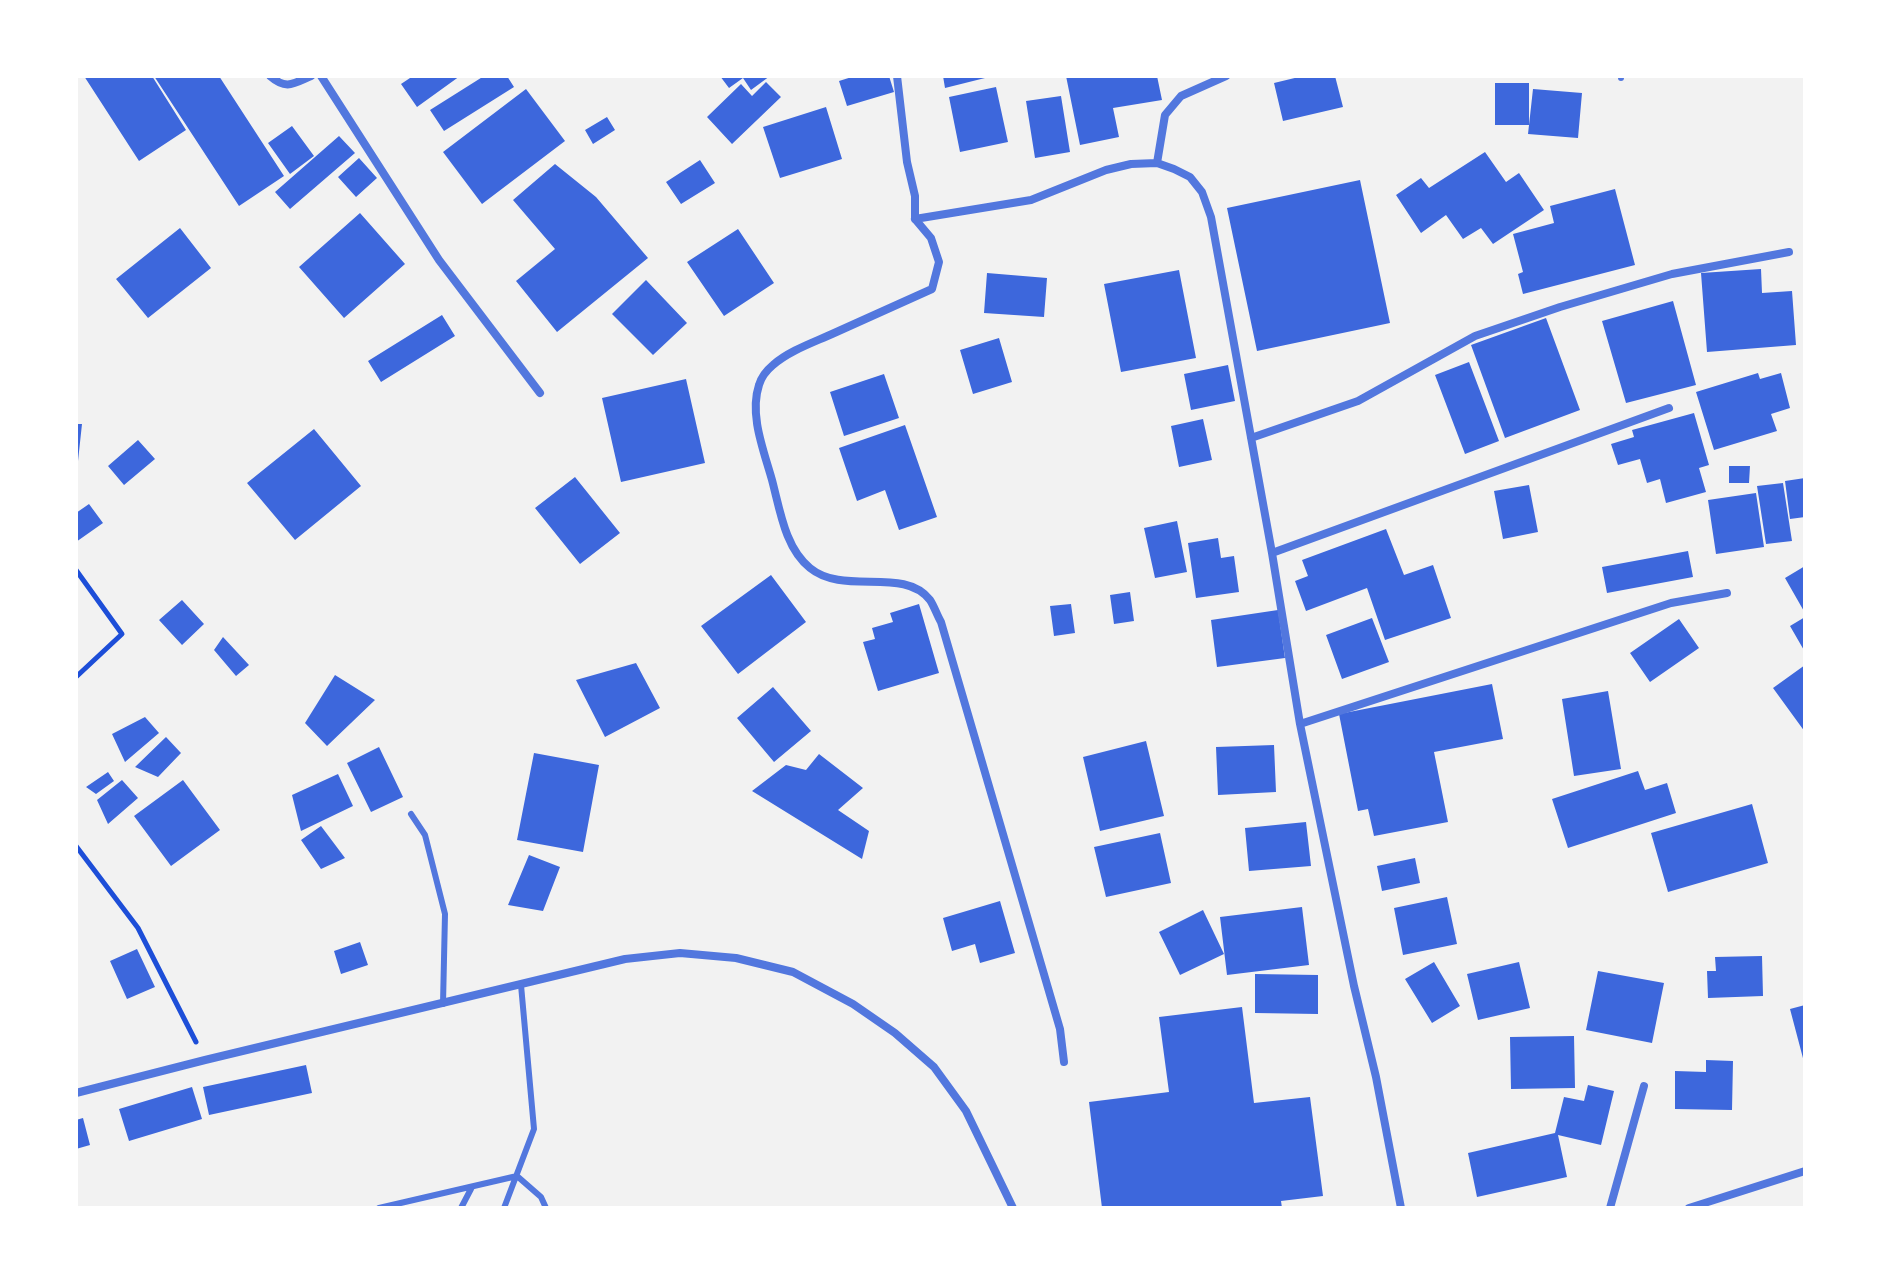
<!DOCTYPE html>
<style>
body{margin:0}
#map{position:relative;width:1881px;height:1284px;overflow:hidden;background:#f2f2f2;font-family:"DejaVu Sans",sans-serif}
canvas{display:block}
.frame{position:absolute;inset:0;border:78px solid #fff;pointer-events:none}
</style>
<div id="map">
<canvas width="1881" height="1284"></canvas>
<div class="frame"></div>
</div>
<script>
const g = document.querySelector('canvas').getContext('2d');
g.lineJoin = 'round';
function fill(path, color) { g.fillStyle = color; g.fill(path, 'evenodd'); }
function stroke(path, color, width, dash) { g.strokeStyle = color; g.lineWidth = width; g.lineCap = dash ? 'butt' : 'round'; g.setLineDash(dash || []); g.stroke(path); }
fill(new Path2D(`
 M84 76H152L186 130 139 161Z
 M154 76H219L284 176 239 206Z
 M413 76H460L417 107 401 84Z
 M484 76H507L514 87 444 131 430 110Z
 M720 76H770L751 90 743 78 729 88Z
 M855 76H889L894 92 847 106 839 81Z
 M943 76H989V77L945 88Z
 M1066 76H1157L1162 100 1113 108 1119 137 1080 145Z
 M1303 76H1335L1343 107 1283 121 1274 83Z
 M766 82 781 97 732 144 707 117 741 84 752 96Z
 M1495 83H1529V125H1495Z
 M996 87 1008 142 960 152 949 97Z
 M526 89 565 141 482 204 443 152Z
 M1533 89 1582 93 1578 138 1528 134Z
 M1061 96 1070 152 1035 158 1026 101Z
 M826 107 842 159 780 178 763 127Z
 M607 117 615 130 593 144 585 130Z
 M292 126 314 156 290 174 268 143Z
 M339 136 355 153 290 209 275 192Z
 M1485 152 1506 182 1519 173 1544 210 1493 244 1481 228 1463 239 1446 215 1421 233 1396 195 1421 178 1429 188Z
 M359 158 377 178 356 197 338 177Z
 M700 160 715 183 681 204 666 182Z
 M555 164 596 197 648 258 557 332 516 281 555 249 513 200Z
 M1360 180 1390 323 1257 351 1227 208Z
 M1615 189 1635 265 1523 294 1518 274 1523 272 1513 234 1554 223 1550 206Z
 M360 213 405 264 344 318 299 267Z
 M180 228 211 268 148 318 116 279Z
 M738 229 774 283 724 316 687 262Z
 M1761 269 1762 293 1792 291 1796 345 1707 352 1701 273Z
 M1179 270 1196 358 1121 372 1104 284Z
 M987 273 1047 278 1044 317 984 313Z
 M646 280 687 323 653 355 612 314Z
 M1673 301 1696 385 1626 403 1602 321Z
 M442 315 455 336 381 382 368 361Z
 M1546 318 1580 410 1505 438 1471 345Z
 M999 338 1012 382 973 394 960 350Z
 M1469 362 1499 441 1465 454 1435 375Z
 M1228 365 1235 401 1191 410 1184 374Z
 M1758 373 1760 379 1781 373 1790 408 1771 414 1777 431 1714 450 1696 392Z
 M884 374 899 418 844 436 830 392Z
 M686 379 705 463 621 482 602 398Z
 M1694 413 1709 465 1699 468 1706 492 1666 503 1660 479 1647 483 1640 459 1618 465 1611 444 1634 437 1632 430Z
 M1203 419 1212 460 1179 467 1171 426Z
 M76 424H82L78 461H76Z
 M905 425 937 517 899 530 885 490 857 501 839 448Z
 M314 429 361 486 295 540 247 483Z
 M138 440 155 459 124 485 108 466Z
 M1729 466H1750L1749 483H1729Z
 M575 477 620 533 580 564 535 508Z
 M1805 478V517L1790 519 1785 481Z
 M1783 483 1792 541 1766 544 1757 486Z
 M1529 485 1538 532 1503 539 1494 491Z
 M1756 493 1764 547 1716 554 1708 500Z
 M89 504 103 523 76 542V513Z
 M1177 521 1187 572 1155 578 1144 528Z
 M1386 529 1404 575 1433 565 1451 618 1385 640 1367 588 1306 611 1295 581 1308 576 1302 560Z
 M1218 538 1221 558 1234 556 1239 592 1196 598 1188 543Z
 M1688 551 1693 577 1607 593 1602 567Z
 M1805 566V613L1785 578Z
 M771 575 806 622 738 674 701 626Z
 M1130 592 1134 621 1114 624 1110 595Z
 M182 600 204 624 182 645 159 620Z
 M919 604 939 673 878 691 863 642 875 639 872 628 893 622 890 613Z
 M1071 604 1075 633 1054 636 1050 606Z
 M1278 610 1285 658 1217 667 1211 620Z
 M1805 617V652L1790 626Z
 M1372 618 1389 662 1342 679 1326 635Z
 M1679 619 1699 648 1650 682 1630 653Z
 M223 637 249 665 236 676 214 650Z
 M636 663 660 708 605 737 576 680Z
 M1805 665V732L1773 688Z
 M335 675 375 700 327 746 305 723Z
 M1492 684 1503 739 1434 752 1448 822 1374 836 1368 809 1358 811 1339 714Z
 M773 687 811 731 774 762 737 718Z
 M1608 691 1621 769 1574 776 1562 699Z
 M145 717 159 733 125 762 112 734Z
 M166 737 181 753 158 777 135 767Z
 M1146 741 1164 816 1100 831 1083 757Z
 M1274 745 1276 792 1218 795 1216 747Z
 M379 747 403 797 371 812 347 763Z
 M534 753 599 765 583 852 517 840Z
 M819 754 863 788 838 810 869 831 862 859 752 791 786 765 806 770Z
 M1638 771 1645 790 1667 783 1676 813 1568 848 1552 799Z
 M108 772 114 781 96 794 86 787Z
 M338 774 353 806 301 831 292 795Z
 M122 780 138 798 108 824 97 800Z
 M183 780 220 830 171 866 134 816Z
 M1752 804 1768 863 1668 892 1651 833Z
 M1306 822 1311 866 1249 871 1245 828Z
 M321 826 345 858 321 869 301 840Z
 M1160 833 1171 883 1106 897 1094 847Z
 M529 855 560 867 543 911 508 905Z
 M1415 858 1420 883 1382 891 1377 866Z
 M1447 897 1457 944 1403 955 1394 908Z
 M1000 901 1015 953 980 963 975 944 952 951 943 918Z
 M1302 907 1309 965 1227 975 1220 917Z
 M1203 910 1224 954 1180 975 1159 932Z
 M360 942 368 965 341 974 334 951Z
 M137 949 155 987 127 999 110 961Z
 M1762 956 1763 996 1708 998 1707 971H1716L1715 957Z
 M1434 962 1460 1006 1432 1023 1405 979Z
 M1519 962 1530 1008 1478 1020 1467 974Z
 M1598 971 1664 983 1652 1043 1586 1030Z
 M1255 974 1318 975V1014L1255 1013Z
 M1805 1005V1062H1804L1790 1009Z
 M1242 1007 1254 1103 1310 1097 1323 1196 1281 1201 1282 1208H1102L1089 1102 1169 1092 1159 1017Z
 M1574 1036 1575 1088 1511 1089 1510 1037Z
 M1706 1060 1733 1061 1732 1110 1675 1109V1071L1706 1072Z
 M306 1065 312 1093 209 1115 203 1087Z
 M1588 1085 1614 1091 1601 1145 1558 1135 1567 1177 1477 1197 1468 1153 1555 1133 1564 1097 1584 1101Z
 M192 1087 202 1119 129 1141 119 1109Z
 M83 1118 90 1145 76 1149V1120Z`), '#3d67dc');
stroke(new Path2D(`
 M76 570 122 634 76 677
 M76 846 138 928 196 1042`), '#1d4ed8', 5);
stroke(new Path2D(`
 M1621 76V78
 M411 814 425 835 445 914 443 1004
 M379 1208 517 1176 541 1197 546 1208
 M461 1208 472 1187
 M504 1208 534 1129 521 985`), '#5277de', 6);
stroke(new Path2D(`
 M270 76C286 90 293 84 311 76
 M321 76 439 260 540 393
 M897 76 907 162 915 196V219
 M1157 163 1165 115 1181 96 1226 76
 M915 219 1031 200 1106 170 1131 164 1157 163 1174 169 1190 177 1202 192 1211 217 1272 553 1300 724 1354 986 1376 1077 1401 1208
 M915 219 931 238 939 262 932 289C899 304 865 319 832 334 812 343 789 351 773 365 767 370 761 378 759 385 749 415 764 451 772 480 780 510 785 548 810 568 844 596 904 566 930 600 934 606 937 615 941 622L1060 1029 1064 1062
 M1251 438 1358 401 1475 336 1560 307 1672 274 1789 252
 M1272 553 1669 408
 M1300 724 1671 603 1727 593
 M76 1093 205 1060 625 959 680 953 736 958 793 972 853 1004 895 1033 934 1067 966 1111 1013 1208
 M1610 1208 1644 1086
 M1689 1208 1805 1171`), '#5277de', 8);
</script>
